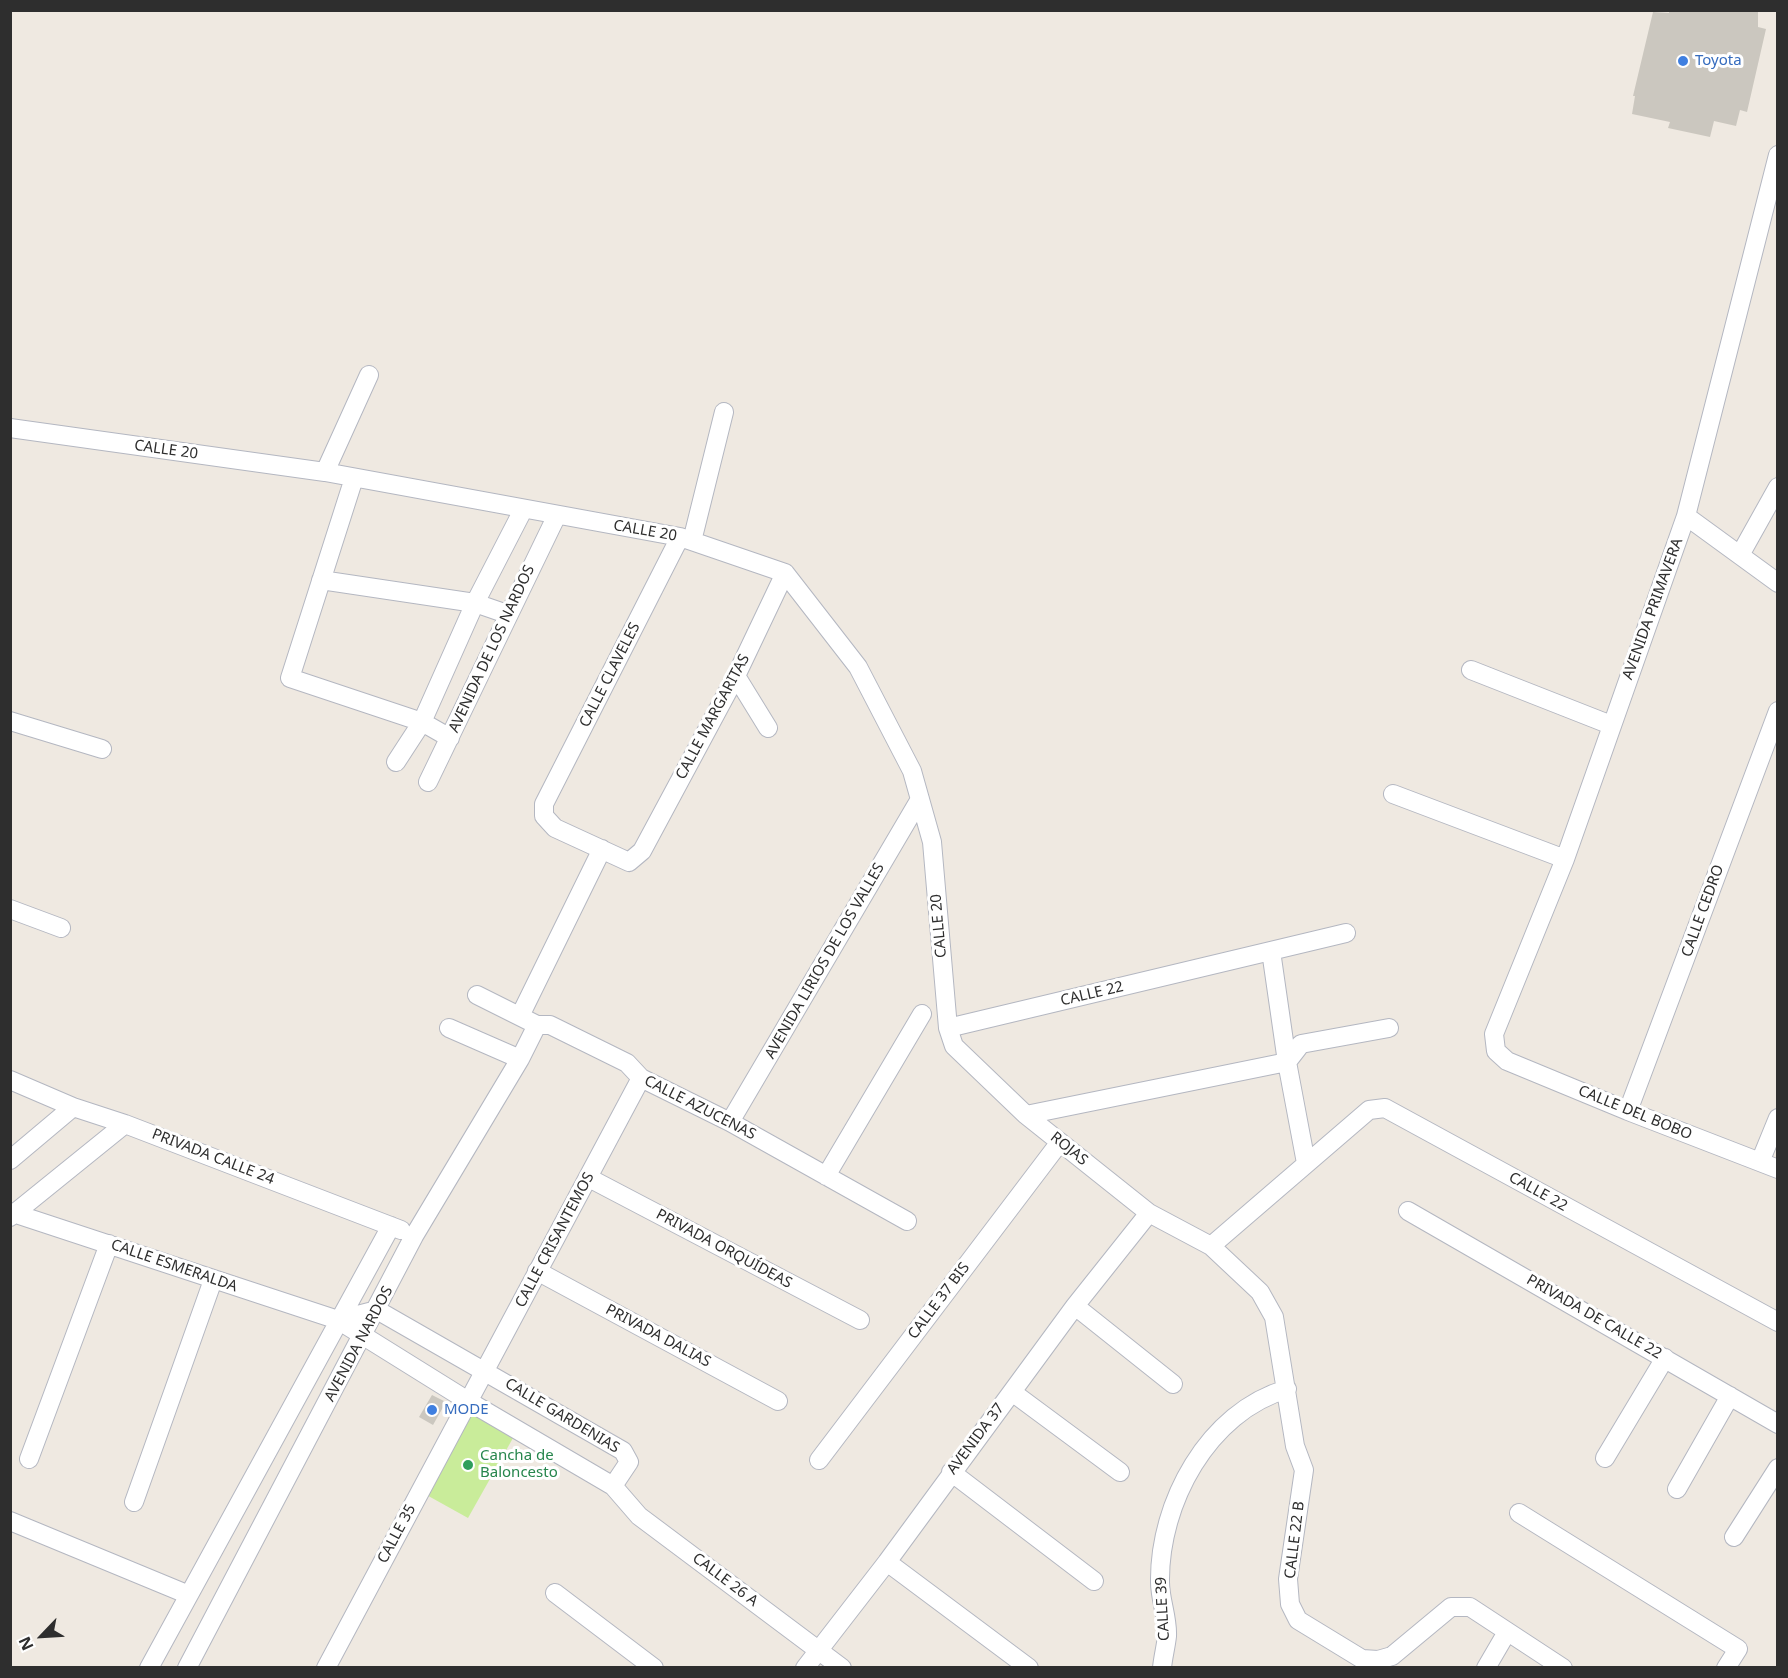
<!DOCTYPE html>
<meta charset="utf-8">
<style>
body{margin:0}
#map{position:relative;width:1788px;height:1678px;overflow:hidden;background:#efe9e1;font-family:"Noto Sans",sans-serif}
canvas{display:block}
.frame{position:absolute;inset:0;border:12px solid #2e2e2e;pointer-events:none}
.north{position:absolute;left:12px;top:1606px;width:60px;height:60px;-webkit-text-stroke:4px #fff;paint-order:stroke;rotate:245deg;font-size:16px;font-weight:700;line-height:24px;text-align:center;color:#2e2e2e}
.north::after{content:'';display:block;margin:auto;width:21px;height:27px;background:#2e2e2e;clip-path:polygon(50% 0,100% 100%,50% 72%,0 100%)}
</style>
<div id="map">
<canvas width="1788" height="1678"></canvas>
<div class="frame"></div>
<div class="north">N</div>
</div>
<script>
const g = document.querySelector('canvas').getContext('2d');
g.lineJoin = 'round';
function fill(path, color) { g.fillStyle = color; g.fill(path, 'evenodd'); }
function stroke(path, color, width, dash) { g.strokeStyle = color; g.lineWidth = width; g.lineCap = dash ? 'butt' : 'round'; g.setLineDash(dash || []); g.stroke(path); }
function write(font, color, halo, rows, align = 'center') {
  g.font = font + ' "Noto Sans",sans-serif'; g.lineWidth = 6; g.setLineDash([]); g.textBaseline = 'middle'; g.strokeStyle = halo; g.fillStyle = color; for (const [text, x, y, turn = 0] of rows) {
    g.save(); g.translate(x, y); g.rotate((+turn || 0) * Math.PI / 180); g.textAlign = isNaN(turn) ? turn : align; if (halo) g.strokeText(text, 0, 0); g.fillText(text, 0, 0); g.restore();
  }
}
fill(new Path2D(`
 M468 1412 513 1438 468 1518 423 1493Z`), '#c9ec9a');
fill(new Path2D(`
 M1669 10H1758V27L1766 29 1747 112 1740 110 1736 126 1714 121 1710 137 1668 128 1670 122 1632 114 1635 96H1633L1653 12 1669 13Z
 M432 1395 446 1402 433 1425 419 1417Z`), '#cbc7bf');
const street = new Path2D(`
 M1778 155 1686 516 1565 859 1494 1034 1496 1051 1507 1061 1628 1111 1778 1169
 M10 428 325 472 680 537 785 573 858 667 912 771 932 842 948 1028 954 1046 1026 1115 1149 1213 1211 1246 1260 1292 1274 1317 1295 1446 1304 1470 1288 1579 1290 1604 1298 1620 1362 1659 1378 1660 1392 1656 1451 1607H1470L1563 1668
 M325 472 369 375
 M354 478 290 678 422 722 450 738
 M1686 516 1778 583
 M680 537 544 804V816L555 828 629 862 642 851 736 676 785 573
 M692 541 724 412
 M1740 555 1778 487
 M321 580 475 603 507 614
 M1471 670 1611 725
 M736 676 768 728
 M10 721 102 749
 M396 762 422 722 475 603 523 510
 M428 782 557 515
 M1393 794 1565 859
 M10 909 61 928
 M1271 951 1287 1062 1306 1163
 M477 995 537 1025H550L627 1063 641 1078 730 1122 907 1221
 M520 1016 602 849
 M449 1028 520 1059
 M948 1028 1346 933
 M10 1080 73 1107 125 1124 401 1230
 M1628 1111 1778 711
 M1026 1115 1287 1062 1301 1044 1389 1028
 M730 1122 920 799
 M10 1160 73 1107
 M1760 1162 1778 1118
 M826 1176 922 1014
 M589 1178 860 1320
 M1408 1211 1778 1424
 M10 1212 338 1320 468 1401 613 1486 629 1462 623 1451 377 1310 338 1320
 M10 1217 125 1124
 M1211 1246 1369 1110 1385 1108 1778 1322
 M537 1271 778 1401
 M1075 1306 1173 1384
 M1012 1392 1120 1472
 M1605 1458 1665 1358
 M29 1459 109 1244
 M819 1460 1060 1142
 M951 1472 1094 1581
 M613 1486 639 1516 842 1668
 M1677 1489 1730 1396
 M134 1502 213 1280
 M1519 1513 1738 1649 1726 1668
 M10 1521 189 1595
 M1734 1537 1778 1468
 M887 1562 1029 1668
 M555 1593 654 1668
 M149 1668 391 1226
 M187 1668 414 1236 520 1059 537 1025
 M326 1668 641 1078
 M805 1668 887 1562 1075 1306 1149 1213
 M1162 1668C1163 1657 1166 1646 1167 1636 1168 1618 1160 1600 1160 1582 1159 1503 1208 1412 1287 1389
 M1486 1668 1507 1632`);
stroke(street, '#b4b7c1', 20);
stroke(street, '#fff', 18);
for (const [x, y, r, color] of [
 [1683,61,6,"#3f7fe0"],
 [432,1410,6,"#3f7fe0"],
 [468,1465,6,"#2e9e5b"]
]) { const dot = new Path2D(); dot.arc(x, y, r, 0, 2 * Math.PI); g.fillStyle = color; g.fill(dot); stroke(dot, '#fff', 2); }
write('15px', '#366cbe', '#fff', [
 ["Toyota",1695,61],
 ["MODE",444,1410]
], 'left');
write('15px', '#2e2e2e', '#fff', [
 ["CALLE 20",166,450,8],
 ["CALLE 20",645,531,10],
 ["AVENIDA PRIMAVERA",1653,609,-70],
 ["AVENIDA DE LOS NARDOS",492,649,-65],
 ["CALLE CLAVELES",610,675,-63],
 ["CALLE MARGARITAS",713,717,-62],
 ["CALLE CEDRO",1703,911,-70],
 ["CALLE 20",939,926,-95],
 ["AVENIDA LIRIOS DE LOS VALLES",825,961,-60],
 ["CALLE 22",1092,994,-13],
 ["CALLE AZUCENAS",700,1108,27],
 ["CALLE DEL BOBO",1635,1113,22],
 ["ROJAS",1069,1149,39],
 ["PRIVADA CALLE 24",213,1157,21],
 ["CALLE 22",1538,1192,29],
 ["CALLE CRISANTEMOS",555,1240,-62],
 ["PRIVADA ORQUÍDEAS",724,1249,28],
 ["CALLE ESMERALDA",174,1266,19],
 ["CALLE 37 BIS",939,1301,-53],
 ["PRIVADA DE CALLE 22",1594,1317,30],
 ["PRIVADA DALIAS",658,1336,28],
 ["AVENIDA NARDOS",359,1344,-62],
 ["CALLE GARDENIAS",562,1416,31],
 ["AVENIDA 37",976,1439,-53],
 ["CALLE 35",397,1534,-62],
 ["CALLE 22 B",1295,1540,-83],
 ["CALLE 26 A",725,1580,37],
 ["CALLE 39",1163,1609,-93]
]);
write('15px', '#27864d', '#fff', [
 ["Cancha de",480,1456],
 ["Baloncesto",480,1473]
], 'left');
</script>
